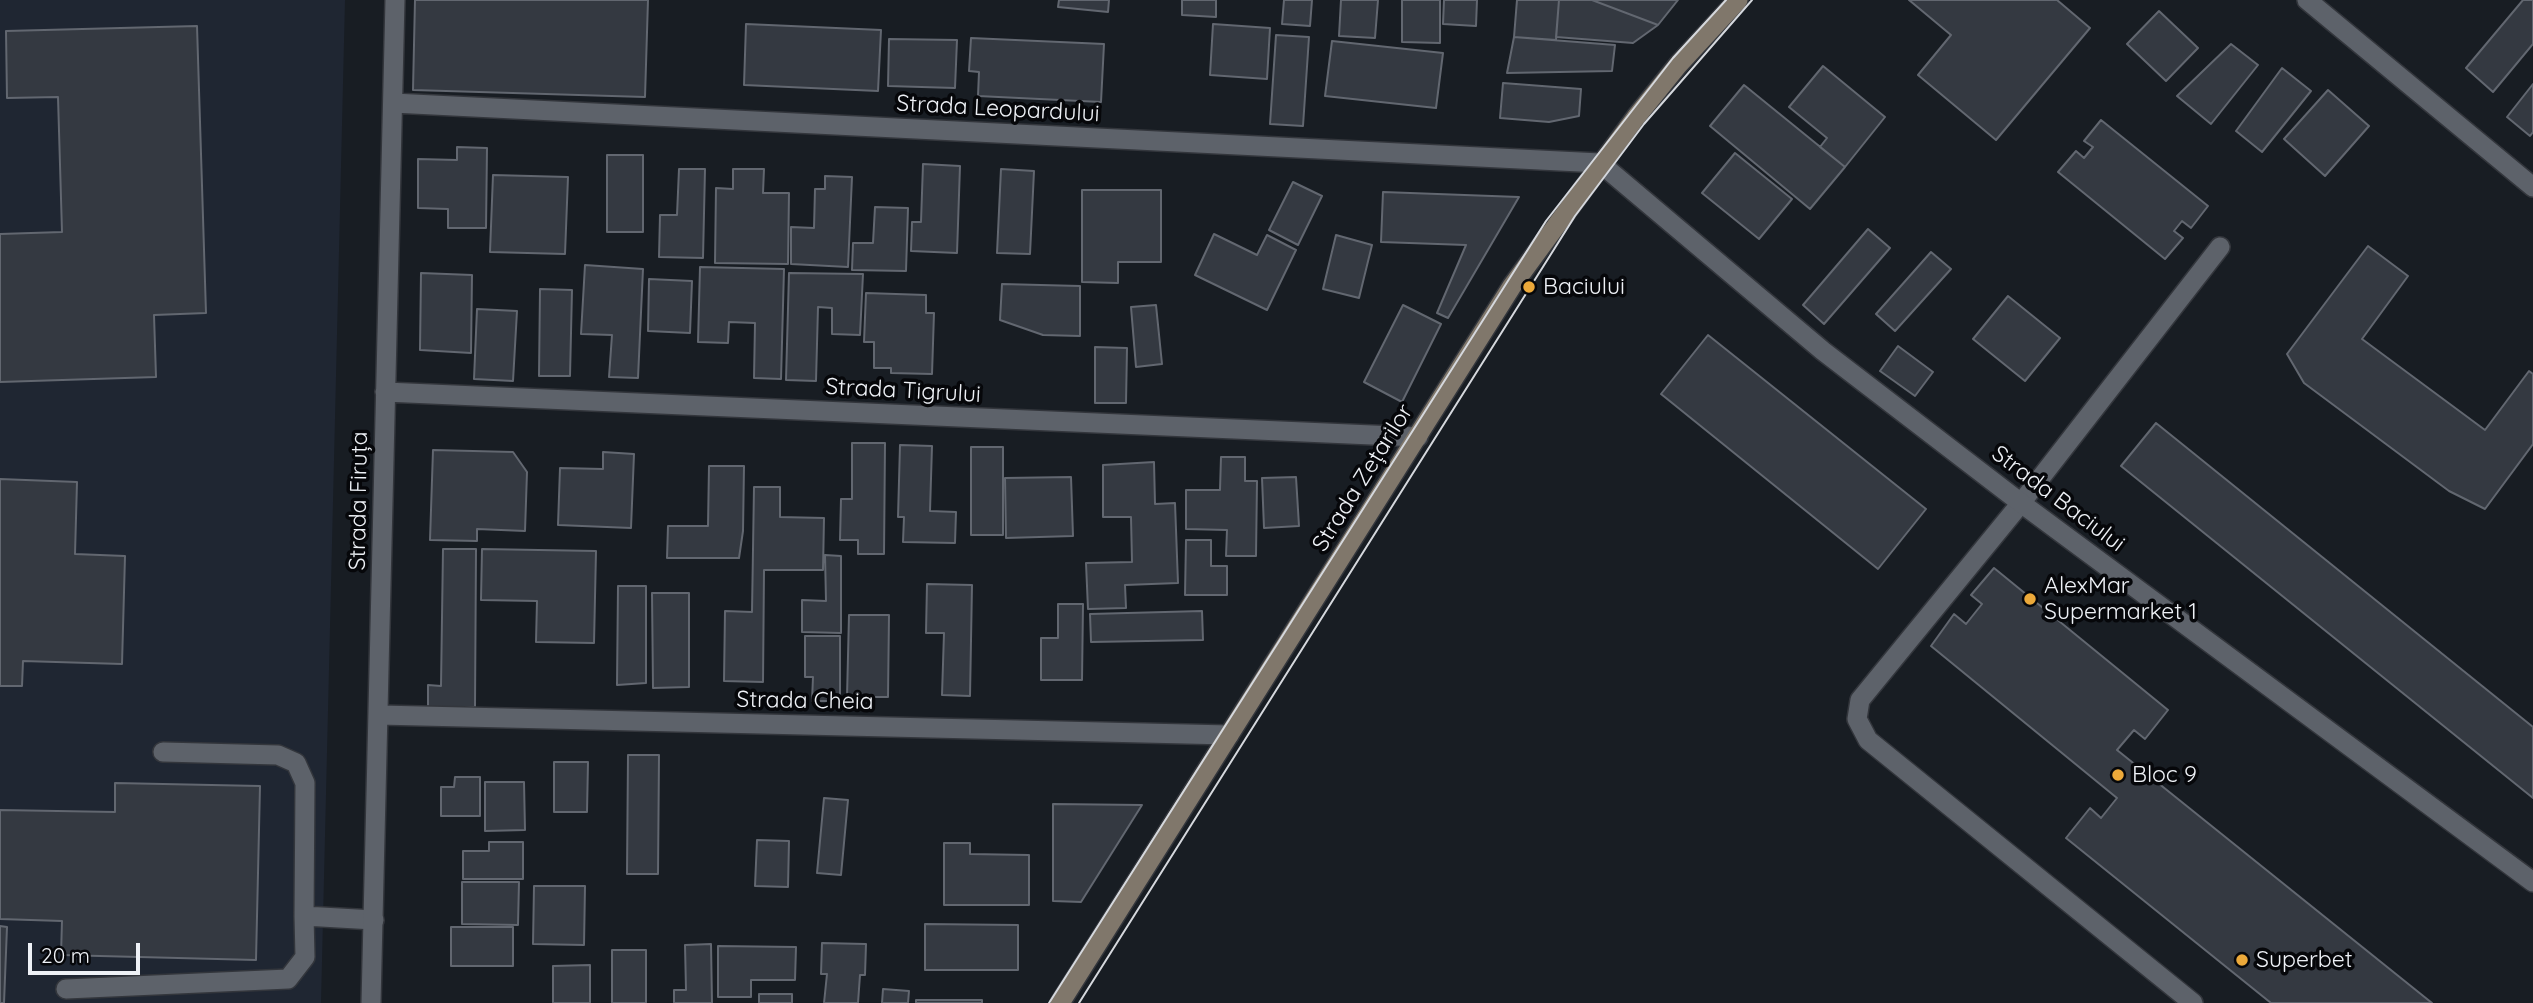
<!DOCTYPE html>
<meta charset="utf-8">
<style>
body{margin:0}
#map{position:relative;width:2533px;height:1003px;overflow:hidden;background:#181d23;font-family:Quicksand,sans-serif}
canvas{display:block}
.scale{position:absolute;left:28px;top:943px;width:112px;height:32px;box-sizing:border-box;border:4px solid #eef1f6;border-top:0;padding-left:9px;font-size:21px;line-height:24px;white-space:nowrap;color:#eef1f6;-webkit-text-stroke:5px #06070a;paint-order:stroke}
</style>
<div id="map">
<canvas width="2533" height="1003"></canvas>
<div class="scale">20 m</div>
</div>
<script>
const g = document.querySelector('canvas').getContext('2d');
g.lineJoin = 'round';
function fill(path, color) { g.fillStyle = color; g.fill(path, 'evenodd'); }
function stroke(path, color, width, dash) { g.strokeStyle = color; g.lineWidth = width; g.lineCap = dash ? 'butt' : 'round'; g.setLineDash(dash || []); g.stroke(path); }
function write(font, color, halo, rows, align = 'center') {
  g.font = font + ' Quicksand,sans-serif'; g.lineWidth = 7; g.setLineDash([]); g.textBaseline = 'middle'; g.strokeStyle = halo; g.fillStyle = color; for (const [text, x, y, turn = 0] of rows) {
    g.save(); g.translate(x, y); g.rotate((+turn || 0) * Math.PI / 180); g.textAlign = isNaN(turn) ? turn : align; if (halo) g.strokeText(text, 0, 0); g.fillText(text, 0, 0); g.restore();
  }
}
fill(new Path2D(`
 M0 0H345L321 1003H0Z`), '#1f2632');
const building = new Path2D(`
 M415 0H648L645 97 413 90Z
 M1059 0H1109L1108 12 1058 7Z
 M1182 0H1216V17L1182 15Z
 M1284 0H1312L1310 26 1282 24Z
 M1341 0H1378L1375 38 1339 36Z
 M1402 0H1440V43L1402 42Z
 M1444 0H1477L1476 26 1443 24Z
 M1517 0H1559L1556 40 1514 37Z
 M1559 0H1592L1658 25 1633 43 1556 37Z
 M1592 0H1678L1658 25Z
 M1909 0H2057L2090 28 1996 140 1918 75 1951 35Z
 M2523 0H2533V44L2493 92 2466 68Z
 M2159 11 2198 48 2166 81 2127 44Z
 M746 24 881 30 878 91 744 85Z
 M1213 24 1270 28 1267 79 1210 75Z
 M197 26 206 313 154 315 156 377 0 382V234L62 232 58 97 7 98 6 31Z
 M1276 35 1309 37 1303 126 1270 124Z
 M1514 37 1615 45 1612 71 1507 73Z
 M971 38 1104 44 1101 102 978 96 979 72 969 71Z
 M889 39 957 40 955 88 888 86Z
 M1332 41 1443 53 1436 108 1325 96Z
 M2231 44 2258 65 2211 124 2177 96Z
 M1823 66 1885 117 1845 167 1820 147 1827 138 1789 107Z
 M2282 68 2311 91 2262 152 2236 131Z
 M1503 83 1581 89 1579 116 1549 122 1500 118Z
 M2533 84V132L2530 136 2507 117Z
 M1744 85 1845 167 1810 209 1710 126Z
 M2328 90 2369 126 2325 176 2284 139Z
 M2101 120 2208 206 2191 228 2182 221 2174 231 2183 238 2165 259 2058 172 2076 151 2084 158 2093 147 2084 141Z
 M457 147 487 148 486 228H448V209L418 208V159L457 160Z
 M1735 153 1792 199 1759 239 1702 193Z
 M607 155H643V232H607Z
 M923 164 960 166 957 253 911 251 912 222H921Z
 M679 169H705L703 258 659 257 660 215H677Z
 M733 169H764L763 193H789L788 264 715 263 716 188 733 189Z
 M1001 169 1034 171 1030 254 997 253Z
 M493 175 568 177 565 254 490 252Z
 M825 176 852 177 848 267 791 264V227L814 228 815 189H825Z
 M1293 182 1322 196 1298 245 1269 230Z
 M1082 190H1161V262H1118V283L1082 282Z
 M1383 192 1519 197 1448 318 1437 313 1466 245 1381 242Z
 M875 207 908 208 906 271 852 270 853 243H873Z
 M1868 229 1890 248 1824 324 1803 305Z
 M1214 234 1257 255 1267 235 1296 250 1267 310 1195 275Z
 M1336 235 1372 245 1359 298 1323 289Z
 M2368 246 2408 276 2362 339 2485 430 2529 371 2533 374V444L2485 509 2449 491 2304 383 2287 354Z
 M1931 252 1951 269 1895 331 1876 314Z
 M585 265 643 269 638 378 609 377 612 335 581 334Z
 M700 267 784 269 781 379 754 378 755 323 729 322 728 343 698 342Z
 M421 273 472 275 471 353 420 350Z
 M789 273 863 274 860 335 832 334V308L818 307 816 381 786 380Z
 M649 279 692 281 690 333 648 331Z
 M1002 284 1080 286V336L1043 335 1000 320Z
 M540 289 572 290 570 376H539Z
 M866 293 926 295V313H934L932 374 891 373V368H874V342H864Z
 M2008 296 2060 338 2025 381 1973 339Z
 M1156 305 1162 364 1136 367 1131 307Z
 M1403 305 1441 324 1402 402 1364 382Z
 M477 309 517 311 513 381 474 379Z
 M1708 335 1926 509 1878 569 1661 394Z
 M1898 346 1933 372 1915 396 1880 371Z
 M1095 347 1127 348 1126 403H1095Z
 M2156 423 2533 727V798L2121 466Z
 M852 443H885L884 554H858V540H840L841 499H852Z
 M900 445 932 446 930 511 956 512 955 543 903 542 904 517H898Z
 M971 447H1003V535H971Z
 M433 450 513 452 527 472 525 531 477 529V541L430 540Z
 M603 452 634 454 631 528 558 525 560 468 603 469Z
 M1221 457H1245V481H1257L1256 556H1226L1227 530 1186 529V490H1220Z
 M1154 462 1155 504 1175 503 1178 583 1125 585 1126 608 1088 609 1086 563 1132 562 1131 517H1103V465Z
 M709 466H744L743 531 739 558H667L668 526H708Z
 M1071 477 1073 536 1006 538 1005 478Z
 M1296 477 1299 526 1264 528 1262 478Z
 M0 479 77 482 75 554 125 556 122 664 23 661 22 686H0Z
 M754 487H780V517L824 518 823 570H764L763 682 724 681 725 611 752 612Z
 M1186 540H1211V566H1227V595H1185Z
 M443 549H476L475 707H428V685L441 686Z
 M482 549 596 551 594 643 536 642 537 601 481 600Z
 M825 555 841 556V633L802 632V600L826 601Z
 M1994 568 2168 710 2145 739 2134 730 2117 750 2432 1003H2271L2066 838 2090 808 2101 818 2117 798 1931 646 1954 614 1966 624 1982 604 1971 595Z
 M927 584 972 585 970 696 942 695 944 633H926Z
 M618 586H646V683L617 685Z
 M652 593H689V687L653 688Z
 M1058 604H1083L1082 680H1041V638H1058Z
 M1202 611 1203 640 1091 642 1090 614Z
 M849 615H889L888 697H847Z
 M805 636H840V701H812L813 677H805Z
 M628 755H659L658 874H627Z
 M554 762H588L587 812H554Z
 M455 777H480V816H441V787H454Z
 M485 782H524L525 830 485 831Z
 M115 783 260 786 256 960 61 955 62 921 0 919V810L115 812Z
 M824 798 848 800 841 875 817 873Z
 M1053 804 1142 805 1081 902 1053 901Z
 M757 840 789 841 788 887 755 886Z
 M489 842H523V879H463V851H489Z
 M944 843H970V854L1029 855V905H944Z
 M462 882H519L518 925 462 924Z
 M534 886H585L584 945 533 944Z
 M925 924 1018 925V970H925Z
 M0 926 7 927 4 1003H0Z
 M451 927H513V966H451Z
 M822 943 866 944 865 975H860L858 1003H824L827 974H821Z
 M711 944 712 1003H674V990H686L685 945Z
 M718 946 796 947 795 980H751V997H718Z
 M612 950H646V1003H612Z
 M590 965V1003H553V966Z
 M883 989 909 991 908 1003H882Z
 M759 994H792V1003H759Z
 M916 1000H982V1003H916Z`);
fill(building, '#343941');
stroke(building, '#626770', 2);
const service = new Path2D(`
 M163 752 278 755 296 763 305 783 304 916
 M66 989 288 979 305 957 304 916 374 920
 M2193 1003 1868 740 1857 719 1860 700 2021 503 2220 247`);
const minor = new Path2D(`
 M2307 0 2533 187
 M393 103 1600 163 1823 351 2021 503 2533 882
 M385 392 1418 437
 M379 715 1229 735
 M371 1003 395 0`);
const secondary = new Path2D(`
 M1060 1003 1512 286 1636 117 1678 65 1738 0`);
stroke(service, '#33363c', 22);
stroke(minor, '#33363c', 22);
stroke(secondary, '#33363c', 22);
stroke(service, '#5d626a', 19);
stroke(minor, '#5d626a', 19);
stroke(secondary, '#80776b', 19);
stroke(new Path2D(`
 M1049 1003 1546 221 1673 58 1726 0
 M1079 1003 1575 216 1644 124 1752 0`), '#d5d8dd', 2);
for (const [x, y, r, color] of [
 [1529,287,7,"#eca93a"],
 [2030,599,7,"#eca93a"],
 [2118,775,7,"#eca93a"],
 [2242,960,7,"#eca93a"]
]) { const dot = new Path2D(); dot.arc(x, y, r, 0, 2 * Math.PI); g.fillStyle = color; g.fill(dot); stroke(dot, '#06070a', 2.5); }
write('23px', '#eef1f6', '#06070a', [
 ["Strada Leopardului",998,109,3],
 ["Strada Tigrului",903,391,3],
 ["Strada Zețarilor",1363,478,-58],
 ["Strada Baciului",2058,499,37],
 ["Strada Firuța",359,501,-89],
 ["Strada Cheia",805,701,1]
]);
write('23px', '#eef1f6', '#06070a', [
 ["Baciului",1543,287],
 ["AlexMar",2044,586],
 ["Supermarket 1",2044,612],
 ["Bloc 9",2132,775],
 ["Superbet",2256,960]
], 'left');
</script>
